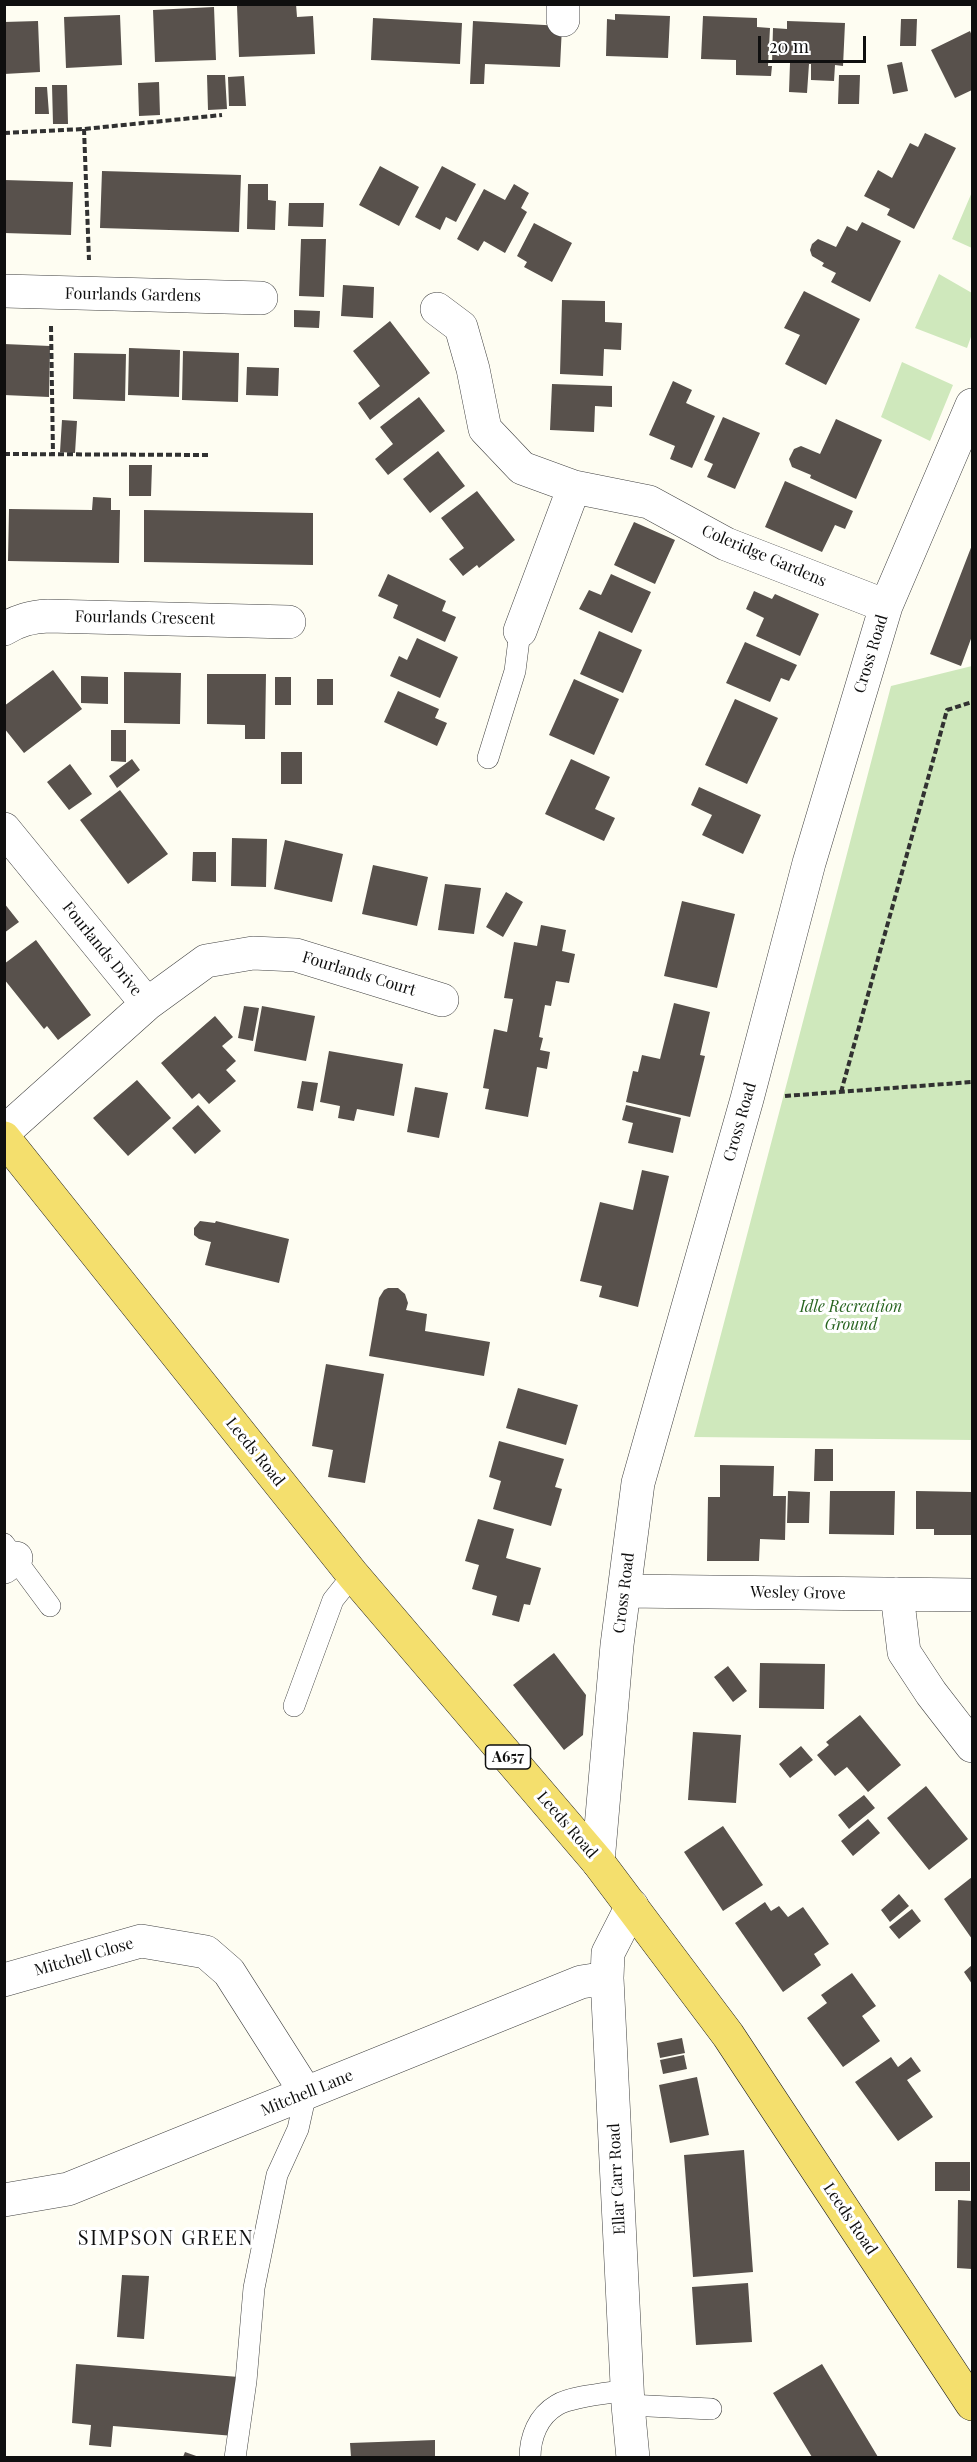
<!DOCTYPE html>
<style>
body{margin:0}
#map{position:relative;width:977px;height:2462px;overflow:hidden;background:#fefdf2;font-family:"Playfair Display",serif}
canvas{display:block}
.frame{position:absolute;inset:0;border:6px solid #0f0f0f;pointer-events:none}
.scale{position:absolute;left:758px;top:36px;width:108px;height:27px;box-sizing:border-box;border:3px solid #0f0f0f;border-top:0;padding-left:8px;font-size:18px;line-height:21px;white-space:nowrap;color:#0f0f0f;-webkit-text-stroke:4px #fff;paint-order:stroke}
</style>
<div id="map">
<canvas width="977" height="2462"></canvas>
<div class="frame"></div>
<div class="scale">20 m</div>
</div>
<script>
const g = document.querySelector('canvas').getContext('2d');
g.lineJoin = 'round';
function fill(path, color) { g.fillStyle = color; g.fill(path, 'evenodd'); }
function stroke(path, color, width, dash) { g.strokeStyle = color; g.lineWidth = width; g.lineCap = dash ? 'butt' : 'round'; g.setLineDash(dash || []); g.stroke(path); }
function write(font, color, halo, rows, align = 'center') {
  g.font = font + ' "Playfair Display",serif'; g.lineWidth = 6; g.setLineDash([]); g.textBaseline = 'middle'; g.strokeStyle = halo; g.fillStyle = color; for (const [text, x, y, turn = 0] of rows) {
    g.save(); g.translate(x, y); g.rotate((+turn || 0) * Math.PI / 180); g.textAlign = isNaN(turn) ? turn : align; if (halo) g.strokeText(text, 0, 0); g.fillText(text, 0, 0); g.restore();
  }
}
fill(new Path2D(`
 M972 192V248L952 239Z
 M939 274 972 293V334L967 348 915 328Z
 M902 362 953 385 930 441 881 417Z
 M972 666V1440L694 1437 891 686Z`), '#cfe8bc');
fill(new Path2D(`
 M296 4 297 17 313 16 315 54 239 57 237 6Z
 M214 7 216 60 155 62 153 10Z
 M615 14 670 16 668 58 606 56 607 19 615 20Z
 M120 15 122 65 66 68 64 17Z
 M703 16 757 18V27L770 28 768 66H772L771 76 736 75V60L701 59Z
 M373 18 462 23 460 64 371 60Z
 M901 19H917L916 46H900Z
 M38 21 40 72 4 74V22Z
 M473 21 562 26 560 67 485 64 484 84H470Z
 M787 21 845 23 843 66 835 65 834 81 811 80V64H809L807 93 789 92 790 63H772L773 28 787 29Z
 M970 31 972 36V90L955 98 931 50Z
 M902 62 908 91 893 94 887 65Z
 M207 75H225L227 109 208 110Z
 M839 75H860L859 104H838Z
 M244 76 246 106H229L228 77Z
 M159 82 160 115 139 116 138 83Z
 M52 85H67L68 124H53Z
 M35 87H47L49 114H35Z
 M925 133 956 148 914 229 887 215 890 209 864 196 878 170 892 178 910 143 918 147Z
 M380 166 419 187 399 226 359 205Z
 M442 166 476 184 456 222 446 217 440 230 415 217Z
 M102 171 241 175 239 232 100 228Z
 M4 180 73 182 71 235 4 233Z
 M248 184H268V200L276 201 275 230 247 229Z
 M514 184 529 193 521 208 527 212 505 253 484 241 478 251 457 239 484 189 505 200Z
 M289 203H324L323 227 288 226Z
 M862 222 901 241 870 302 831 282 836 273 822 266 824 263 812 256 810 250 812 244 818 239 836 247 847 226 857 231Z
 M534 223 572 243 552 282 524 267 527 262 517 256Z
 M301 239H326L324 297 299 296Z
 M343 285 374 287 373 318 341 316Z
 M804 291 860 319 826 385 785 364 800 335 784 328Z
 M562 300 605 301V322L622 323 621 350 604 349 603 376 560 374Z
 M294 310 320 311 319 328 294 327Z
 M390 321 430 373 370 420 358 403 380 386 353 351Z
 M4 344 50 346 49 397 4 395Z
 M129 348 180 350 179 397 128 395Z
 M183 351 239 353 238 402 182 400Z
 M74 353 126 354 125 401 73 399Z
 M247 367 279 368 278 396 246 395Z
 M673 381 692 390 686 403 715 416 692 468 670 459 675 446 649 435Z
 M552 384 612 386V407L595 406 594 432 550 430Z
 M419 397 445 431 388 475 375 459 393 444 380 427Z
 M723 417 760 433 735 489 707 477 713 464 704 460Z
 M836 419 882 440 856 499 810 478 811 475 792 467 789 459 794 449 801 446 820 454Z
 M62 420 77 421 75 453 60 452Z
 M438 451 465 486 430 513 403 479Z
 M129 465H152L151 496H129Z
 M785 481 853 511 845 529 835 525 822 552 765 527Z
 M477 491 515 540 479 568 477 565 463 576 449 559 464 548 441 518Z
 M93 497 111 498V510H120L119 563 8 561 9 509 92 510Z
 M144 510 313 513V565L144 562Z
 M634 522 675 540 655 584 614 565Z
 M972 545V636L961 666 930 654Z
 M388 574 446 601 442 611 456 617 445 642 393 618 398 605 378 596Z
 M611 574 651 592 632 633 579 609 589 590 601 595Z
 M754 591 772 599 775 594 819 614 800 656 756 636 764 618 746 609Z
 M599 631 642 650 623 693 580 674Z
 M417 638 458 657 440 698 390 676 399 656 407 660Z
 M745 642 797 665 789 681 781 678 770 702 726 683Z
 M53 670 82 709 24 753 4 728V706Z
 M124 672 181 673 180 724 124 723Z
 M207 674H266L265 739H245V725L207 724Z
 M81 676 108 677V704L81 703Z
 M275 677H291V705H275Z
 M317 679H333V705H317Z
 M574 679 619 699 594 755 549 735Z
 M398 691 439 709 435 718 447 723 437 746 384 722Z
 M735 699 778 718 747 784 705 765Z
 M111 730H126V762L111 761Z
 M281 752H302V784H281Z
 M132 759 140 770 117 788 109 776Z
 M571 759 610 777 595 809 615 818 604 841 545 814Z
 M70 764 92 794 69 810 47 782Z
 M699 787 761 815 743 854 702 835 712 815 691 805Z
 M120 790 168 854 128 884 80 820Z
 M232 838 267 839 266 887 231 886Z
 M285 840 343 854 332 902 274 889Z
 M193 852H216V882L192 881Z
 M373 865 428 877 417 926 362 914Z
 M445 884 481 888 474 934 438 930Z
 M506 892 523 902 503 937 486 927Z
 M682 901 735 914 717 988 664 976Z
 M4 903 19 922 4 933Z
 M541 925 566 930 562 951 575 954 569 983 556 981 551 1006 545 1005 539 1037 543 1038 540 1050 550 1052 547 1069 537 1067 528 1117 485 1109 489 1089 483 1088 494 1029 507 1032 513 999 504 998 514 942 537 946Z
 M36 940 91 1015 58 1040 47 1026 44 1029 4 979V964Z
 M674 1003 710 1012 700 1055 705 1056 690 1117 626 1102 633 1071 638 1072 642 1055 660 1059Z
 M244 1006 259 1008 253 1041 238 1038Z
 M262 1006 315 1016 306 1061 254 1051Z
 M215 1016 233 1037 222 1046 236 1061 226 1070 236 1081 209 1104 199 1093 192 1099 161 1063Z
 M329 1051 403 1064 394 1116 357 1109 354 1121 338 1118 340 1106 320 1102Z
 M137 1080 171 1118 128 1156 93 1118Z
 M302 1081 318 1083 313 1111 297 1108Z
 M415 1087 448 1093 439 1138 407 1132Z
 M198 1105 221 1131 195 1154 172 1128Z
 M626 1105 681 1118 673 1153 628 1143 633 1123 622 1120Z
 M642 1170 669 1176 638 1307 599 1297 602 1286 580 1281 600 1202 633 1210Z
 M200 1221 215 1223 216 1221 289 1239 279 1283 205 1265 211 1242 199 1239 194 1235V1228Z
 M388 1288H398L405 1294 408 1303 406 1310 427 1314 425 1331 490 1342 484 1376 369 1356 379 1298 384 1290Z
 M326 1364 384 1374 365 1483 328 1477 333 1450 312 1446Z
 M518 1388 578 1405 566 1445 506 1428Z
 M499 1441 564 1459 555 1487 562 1489 551 1526 493 1509 501 1481 489 1477Z
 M815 1449H833V1481H814Z
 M720 1465 774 1466 773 1496H786L785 1540 760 1539 759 1561H707L708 1497H720Z
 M788 1491 810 1492 809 1523H787Z
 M830 1491H895L894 1535 829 1534Z
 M916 1491 972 1492V1535H934V1529H916Z
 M478 1519 514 1529 506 1558 541 1568 530 1605 524 1604 519 1622 492 1615 497 1596 472 1589 479 1565 465 1561Z
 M554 1653 586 1695 583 1735 564 1750 513 1685Z
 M760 1663 825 1664 824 1709 759 1708Z
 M728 1666 747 1691 733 1702 714 1677Z
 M860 1715 901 1765 868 1792 847 1767 835 1776 817 1755 829 1745 826 1742Z
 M693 1732 741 1735 736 1803 688 1800Z
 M801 1746 813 1760 790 1778 779 1764Z
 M926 1786 968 1839 929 1870 887 1818Z
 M864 1795 875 1808 849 1829 838 1815Z
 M868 1819 880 1833 853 1856 841 1841Z
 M723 1826 763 1885 723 1911 684 1852Z
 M972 1877V1939L944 1899Z
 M899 1894 909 1906 890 1922 881 1910Z
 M765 1902 771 1911 779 1906 788 1917 803 1907 829 1944 814 1954 821 1965 783 1992 735 1923Z
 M912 1909 921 1921 899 1939 889 1927Z
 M972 1965V1984L964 1972Z
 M852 1973 876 2006 862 2016 880 2041 843 2067 807 2018 827 2003 821 1995Z
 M682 2038 685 2053 660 2058 657 2043Z
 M684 2055 687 2069 663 2074 660 2060Z
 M891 2057 898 2067 911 2057 921 2071 907 2080 933 2117 898 2141 855 2082Z
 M697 2077 709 2135 670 2143 659 2085Z
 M744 2150 753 2272 693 2277 684 2155Z
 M935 2162H970V2191H935Z
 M958 2200 972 2201V2269L957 2268Z
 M122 2275 149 2276 144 2339 117 2337Z
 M748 2283 752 2342 696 2345 692 2287Z
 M76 2364 239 2377 234 2436 113 2426 111 2447 89 2445 91 2425 72 2423Z
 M822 2364 878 2457H812L773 2393Z
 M435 2440V2457H351L350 2443Z
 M185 2452 199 2457H183Z`), '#58514c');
const service = new Path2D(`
 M488 758 515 671 520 631
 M4 1544 50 1606
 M294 1706 333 1600 353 1575
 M628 2405 711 2409
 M235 2458 246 2381 254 2288 277 2175 298 2129 306 2093
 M530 2458C530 2437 538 2416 557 2405 572 2396 610 2393 628 2390`);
const minor = new Path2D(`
 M563 4V20
 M4 291 261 298
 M437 309 461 327 473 369 485 429 522 468 574 487 649 502 726 544 886 606
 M4 629C19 620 31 617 48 616L289 622
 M520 631 574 487
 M4 829 147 1004 4 1132
 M147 1004 206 961 253 953 296 955 442 1000
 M4 1567 16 1558
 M624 1591 972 1595
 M897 1594 904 1652 931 1693 972 1746
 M598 1862 617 1645 638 1483 747 1099 809 863 886 606 972 405
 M632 1906 608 1953 607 1978 628 2405 633 2458
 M4 1980 141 1941 206 1952 229 1972 306 2093
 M4 2200 68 2189 581 1982 607 1978`);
const primary = new Path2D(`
 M4 1138 353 1575 598 1862 728 2035 972 2404`);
stroke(service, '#424242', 22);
stroke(minor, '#424242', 34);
stroke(primary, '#202020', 34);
stroke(new Path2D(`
 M84 129 89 260
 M4 133 84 129 222 115
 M51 326 53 454
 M4 454 209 455
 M841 1092 947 710 972 702
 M785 1096 972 1082`), '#313131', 4, [6, 3]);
stroke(service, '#fff', 21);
stroke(minor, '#fff', 33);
stroke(primary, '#f4df6d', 33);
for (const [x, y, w] of [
 [508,1757,45]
]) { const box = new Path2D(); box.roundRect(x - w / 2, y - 12, w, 24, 4.5); g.fillStyle = '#fff'; g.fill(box); stroke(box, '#0f0f0f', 1.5); }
write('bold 15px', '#0f0f0f', null, [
 ["A657",508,1757]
]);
write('16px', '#0f0f0f', '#fff', [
 ["Fourlands Gardens",133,295,1],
 ["Coleridge Gardens",764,556,23],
 ["Fourlands Crescent",145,618,1],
 ["Cross Road",871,654,-73],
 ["Fourlands Drive",102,949,51],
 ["Fourlands Court",359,974,17],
 ["Cross Road",740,1122,-74],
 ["Leeds Road",255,1452,51],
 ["Cross Road",624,1593,-83],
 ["Wesley Grove",798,1593,1],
 ["Leeds Road",567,1825,49],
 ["Mitchell Close",84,1957,-16],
 ["Mitchell Lane",307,2093,-22],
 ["Ellar Carr Road",617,2179,-93],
 ["Leeds Road",850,2219,56]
]);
write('italic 16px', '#296521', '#fff', [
 ["Idle Recreation",851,1307],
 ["Ground",851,1325]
]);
g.letterSpacing = '1.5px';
write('20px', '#0f0f0f', '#fff', [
 ["SIMPSON GREEN",166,2239]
]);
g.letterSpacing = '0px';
</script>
